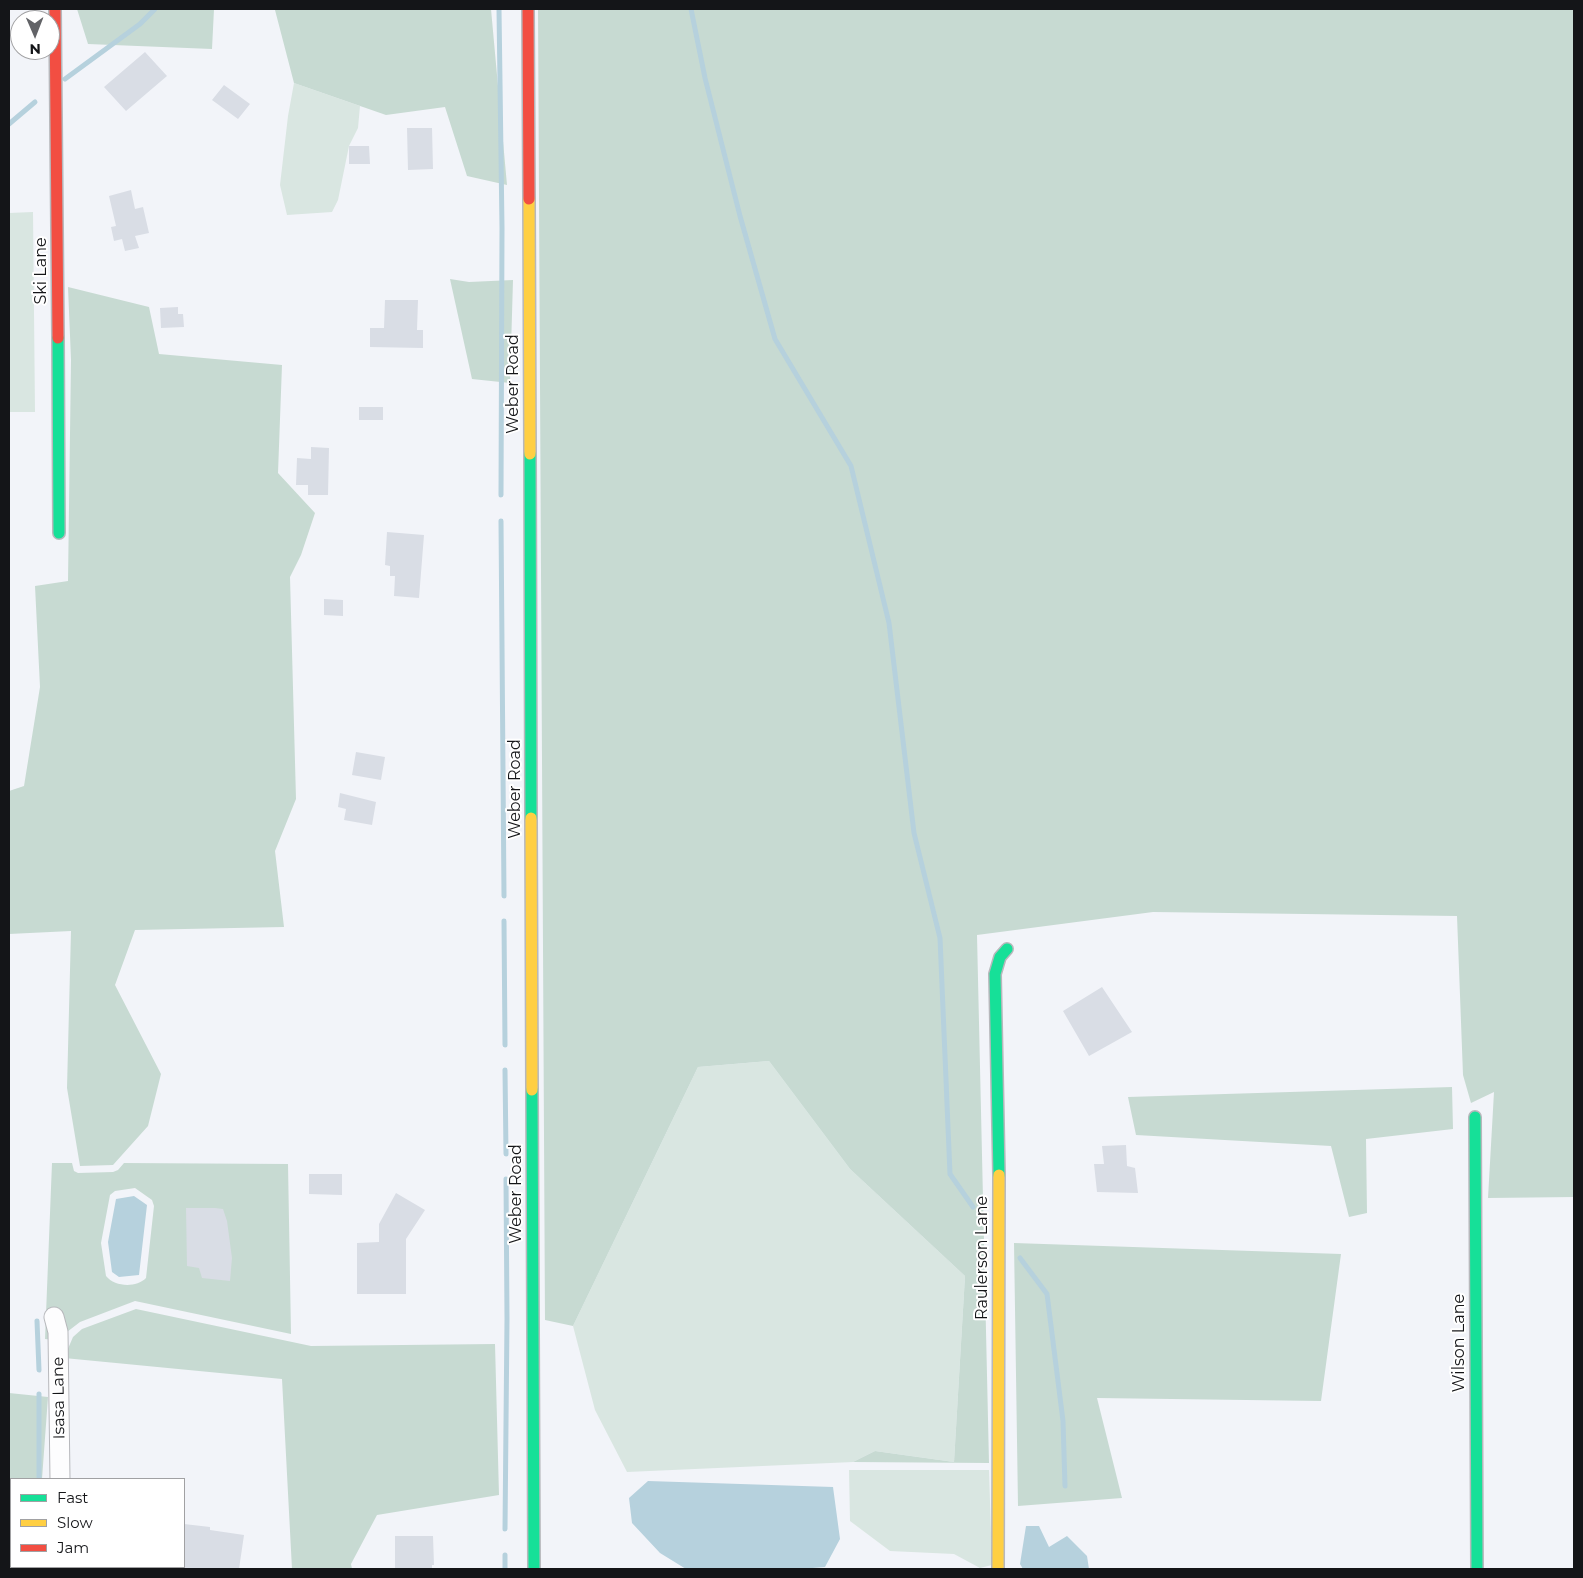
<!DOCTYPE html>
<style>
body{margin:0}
#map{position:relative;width:1583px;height:1578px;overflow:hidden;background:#f2f4f9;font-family:Montserrat,sans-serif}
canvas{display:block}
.frame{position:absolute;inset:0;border:10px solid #141518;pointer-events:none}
.legend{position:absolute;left:10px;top:1478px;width:175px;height:90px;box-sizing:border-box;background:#fff;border:1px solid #a1a1a3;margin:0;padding:6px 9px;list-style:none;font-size:15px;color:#141518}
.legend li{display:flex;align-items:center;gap:10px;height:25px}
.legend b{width:25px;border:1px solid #a1a1a3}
.north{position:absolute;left:10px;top:10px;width:50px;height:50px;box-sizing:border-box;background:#fff;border:1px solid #a1a1a3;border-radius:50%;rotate:179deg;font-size:14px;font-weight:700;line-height:20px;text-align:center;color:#141518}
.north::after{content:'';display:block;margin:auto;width:18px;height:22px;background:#626367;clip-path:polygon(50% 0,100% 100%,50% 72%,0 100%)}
</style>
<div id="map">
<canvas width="1583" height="1578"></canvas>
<div class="frame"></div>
<ul class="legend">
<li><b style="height:6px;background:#16e098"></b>Fast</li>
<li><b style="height:6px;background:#ffcf43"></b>Slow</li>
<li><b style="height:6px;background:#f24e42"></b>Jam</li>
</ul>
<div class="north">N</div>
</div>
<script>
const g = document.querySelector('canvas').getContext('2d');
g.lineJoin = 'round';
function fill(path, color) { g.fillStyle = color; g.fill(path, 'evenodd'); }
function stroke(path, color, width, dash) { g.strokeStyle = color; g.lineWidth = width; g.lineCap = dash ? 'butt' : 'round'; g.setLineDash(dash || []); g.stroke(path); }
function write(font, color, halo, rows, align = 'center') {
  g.font = font + ' Montserrat,sans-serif'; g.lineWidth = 4; g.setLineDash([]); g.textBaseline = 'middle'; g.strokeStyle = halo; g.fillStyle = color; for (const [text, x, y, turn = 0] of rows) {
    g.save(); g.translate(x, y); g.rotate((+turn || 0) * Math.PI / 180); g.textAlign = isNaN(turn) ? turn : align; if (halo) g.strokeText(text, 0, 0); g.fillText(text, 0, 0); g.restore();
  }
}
fill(new Path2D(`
 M294 83 360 106 358 128 349 146 338 200 332 212 287 215 280 185 288 116Z
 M33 212 35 412H9V213Z
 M769 1061 850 1169 965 1276 954 1462 875 1451 853 1462 627 1472 595 1410 573 1326 698 1067Z
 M849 1470H989L992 1565 980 1568 954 1554 890 1551 850 1521Z`), '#d9e6e1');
fill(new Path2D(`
 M77 9H214L212 49 88 44Z
 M395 9H491L507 185 467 176 445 107 386 115 294 83 275 10Z
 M538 9H1574V1197L1488 1198 1494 1092 1471 1103 1463 1075 1457 916 1153 912 977 935 989 1463 853 1462 875 1451 954 1462 965 1276 850 1169 769 1061 698 1067 573 1326 545 1320Z
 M450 279 469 282 513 280 510 383 472 379Z
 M68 287 149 307 159 354 282 365 278 473 315 513 301 555 290 577 296 799 275 851 284 927 135 930 115 985 161 1074 148 1126 113 1165 80 1166 67 1088 71 931 9 934V791L24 786 40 687 35 586 68 581 71 360Z
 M1452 1087 1453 1129 1366 1139 1367 1213 1349 1217 1331 1146 1136 1135 1128 1097Z
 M52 1163H72L74 1171 78 1173 113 1172 118 1170 124 1163 288 1164 291 1334 135 1301 80 1322 67 1332 63 1341 45 1339ZM135 1188 152 1200 154 1206 146 1278C136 1288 115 1287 106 1276L101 1243 110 1195 115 1191Z
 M1014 1243 1341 1254 1321 1401 1097 1398 1122 1498 1018 1506Z
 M136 1309 311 1346 495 1344 499 1495 377 1515 351 1564 352 1569H292L282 1379 64 1358 73 1337 82 1329Z
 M9 1393 48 1397 42 1479H11V1506H9Z
 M9 1514H11V1567H44V1569H9Z`), '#c7dad2');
fill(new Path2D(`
 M134 1196 147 1205 139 1275 119 1277 112 1272 108 1242 116 1199Z
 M648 1481 833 1487 840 1539 825 1567 800 1569H686L660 1553 632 1523 629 1498Z
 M1026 1526H1039L1049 1547 1067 1536 1087 1556 1089 1569H1023L1020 1564Z`), '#b6d1dd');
stroke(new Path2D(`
 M499 9 502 228 501 495
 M691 9 705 78 740 216 775 339 851 466 889 623 914 833 940 938 950 1174 973 1207
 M65 79 140 24 155 9
 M9 124 35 102
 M501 521 504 896
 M504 921 505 1045
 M505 1070 506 1154
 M1020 1258 1047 1294 1063 1421 1065 1486
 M37 1321 39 1370
 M39 1394V1479
 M505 1529 507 1319 506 1179
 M505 1555V1569`), '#b6d1dd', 5);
fill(new Path2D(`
 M145 52 167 76 126 111 104 87Z
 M224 85 250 104 238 119 212 100Z
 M407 128H432L433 169 408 170Z
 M349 146H369L370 164H349Z
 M131 190 135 209 143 207 149 233 135 236 139 248 125 251 122 239 114 241 111 227 116 226 109 196Z
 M385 300H418L417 330H423V348L370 347V328H384Z
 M178 307V314H183L184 327 161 328 160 308Z
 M359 407H383V420H359Z
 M311 447 329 448 328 495H308V485H296L297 458 311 459Z
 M387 532 424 535 419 598 394 596 395 576H390V566L385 565Z
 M324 599 343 600V616L324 615Z
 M356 752 385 757 381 780 352 775Z
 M340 793 376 802 372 825 344 820 346 809 338 807Z
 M1102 987 1132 1032 1089 1056 1063 1011Z
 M1126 1145 1127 1166 1135 1168 1138 1193 1097 1192 1094 1164H1104L1102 1146Z
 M309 1174H342V1195L309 1194Z
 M396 1193 425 1210 406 1239V1294H357V1243L379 1242V1224Z
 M186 1208H215L223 1209 227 1221 232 1258 230 1281 202 1278 199 1268 187 1266Z
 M184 1524 210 1527V1530L244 1535 239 1569 184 1568Z
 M395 1536H433L434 1565H432V1569H395Z`), '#d9dde5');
const street = new Path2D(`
 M54 1317 58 1332 60 1479
 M61 1567V1569`);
const fast = new Path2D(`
 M58 338 59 533
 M530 454 531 818
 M532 1090 534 1569
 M1475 1117 1477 1569
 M999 1175 995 974 1000 957 1007 949`);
const slow = new Path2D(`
 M529 199 530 454
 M531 818 532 1090
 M998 1569 999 1175`);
const jam = new Path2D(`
 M55 9 58 338
 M528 9 529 199`);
stroke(street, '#b7b8bc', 21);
stroke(fast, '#b7b8bc', 14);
stroke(slow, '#b7b8bc', 14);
stroke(jam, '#b7b8bc', 14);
stroke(street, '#fdfdfe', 19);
stroke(fast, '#16e098', 11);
stroke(slow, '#ffcf43', 11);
stroke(jam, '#f24e42', 11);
write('16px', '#141518', '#fff', [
 ["Ski Lane",41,271,-90],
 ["Weber Road",513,384,-90],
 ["Weber Road",515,789,-90],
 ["Weber Road",516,1194,-90],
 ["Raulerson Lane",982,1258,-90],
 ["Wilson Lane",1459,1343,-90],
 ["Isasa Lane",59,1398,-91]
]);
</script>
